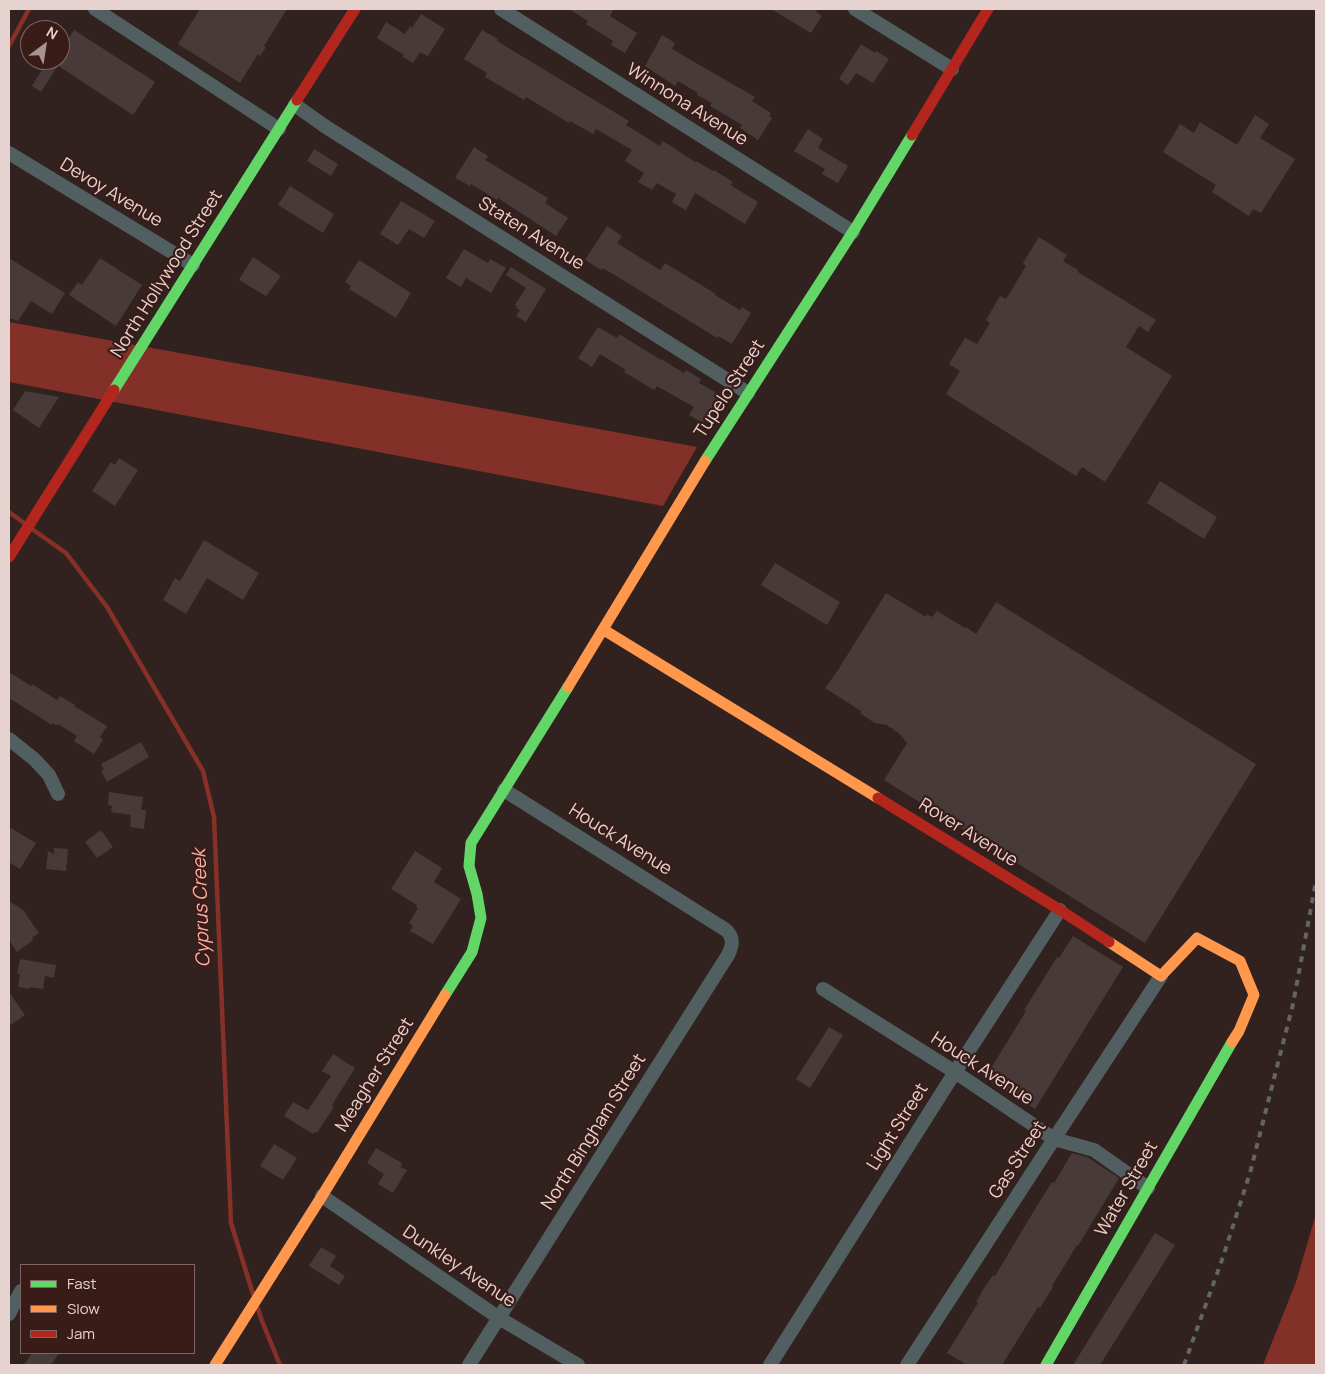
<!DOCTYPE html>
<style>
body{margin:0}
#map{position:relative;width:1325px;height:1374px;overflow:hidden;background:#312220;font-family:Manrope,sans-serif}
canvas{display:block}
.frame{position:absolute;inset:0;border:10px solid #e6d2cf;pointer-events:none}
.legend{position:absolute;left:20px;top:1264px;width:175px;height:90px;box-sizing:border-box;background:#391c18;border:1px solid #7e6561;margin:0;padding:6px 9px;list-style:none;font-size:15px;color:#e6d2cf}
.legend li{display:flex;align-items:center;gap:10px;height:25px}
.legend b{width:25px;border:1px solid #7e6561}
.north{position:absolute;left:20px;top:20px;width:50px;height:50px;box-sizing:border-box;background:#391c18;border:1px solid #7e6561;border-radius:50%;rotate:31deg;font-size:14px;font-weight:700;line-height:20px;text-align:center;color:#e6d2cf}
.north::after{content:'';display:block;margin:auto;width:18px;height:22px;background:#a79492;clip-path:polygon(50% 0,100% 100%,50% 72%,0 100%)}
</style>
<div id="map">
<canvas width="1325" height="1374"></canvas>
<div class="frame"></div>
<ul class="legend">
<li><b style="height:6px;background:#63d668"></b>Fast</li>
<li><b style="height:6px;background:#ff974d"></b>Slow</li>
<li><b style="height:6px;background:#b3261e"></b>Jam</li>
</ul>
<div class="north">N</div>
</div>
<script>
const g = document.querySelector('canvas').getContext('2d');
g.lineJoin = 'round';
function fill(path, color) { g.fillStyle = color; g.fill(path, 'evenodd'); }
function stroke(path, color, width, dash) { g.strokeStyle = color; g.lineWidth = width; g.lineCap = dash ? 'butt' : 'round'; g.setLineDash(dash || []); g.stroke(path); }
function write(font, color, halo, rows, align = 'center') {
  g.font = font + ' Manrope,sans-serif'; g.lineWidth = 4.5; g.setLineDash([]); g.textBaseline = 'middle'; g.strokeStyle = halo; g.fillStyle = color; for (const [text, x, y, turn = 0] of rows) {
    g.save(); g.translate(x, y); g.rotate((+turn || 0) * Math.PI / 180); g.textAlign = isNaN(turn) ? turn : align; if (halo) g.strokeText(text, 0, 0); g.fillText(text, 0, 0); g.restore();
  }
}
fill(new Path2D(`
 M9 322 697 447 663 506 9 382Z
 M1316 1214V1365H1263L1296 1282Z`), '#833128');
stroke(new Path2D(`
 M9 46 29 9
 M9 512 24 523
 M32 529 66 553 107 607 203 771 214 817 231 1223 253 1294
 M258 1309 262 1321 280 1365`), '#863027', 4.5);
fill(new Path2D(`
 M200 9H287L264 46 266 47 260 56 258 54 240 83 178 44Z
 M569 9H614L610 16 637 33 625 53 611 45 613 41 586 24 588 21Z
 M771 9H818L816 12 822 16 811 33Z
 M421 14 445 29 428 56 420 52 413 63 403 57 404 55 377 38 386 22 405 34 410 26 412 28Z
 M74 30 155 82 133 115 60 67V62L41 92 32 86 48 60H60V52Z
 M482 30 498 39 497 41 629 121 626 125 660 146 663 141 695 162 696 161 713 171 714 170 733 182 731 185 732 186 758 202 745 224 695 193 686 210 682 208 672 202 676 194 657 183 652 190 638 182 644 173 625 161 632 150 596 129 593 134 570 121 569 123 526 97 524 100 485 77 487 73 464 59Z
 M662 35 675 43 672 49 755 97 752 101 771 113 769 116 772 118 758 140 740 128 742 125 710 106 712 103 697 95 698 93 678 81 675 86 645 66Z
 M861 44 875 53 876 51 889 59 873 83 856 73 848 85 839 79Z
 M1255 115 1269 124 1260 138 1295 159 1261 213 1253 209 1249 216 1212 192 1216 185 1163 152 1180 124 1194 133 1200 122 1237 145Z
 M808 129 823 139 818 148 848 166 838 183 822 174 825 169 794 151Z
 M474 147 488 156 485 160 548 198 545 203 568 218 556 236 498 198 497 200 471 184 470 186 455 178Z
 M314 149 338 164 331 176 307 161Z
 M290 186 334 214 323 233 278 205Z
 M401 201 435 221 424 238 409 229 398 245 380 234Z
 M607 226 622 236 617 243 660 270 665 263 716 294 715 295 740 310 742 307 751 313 732 344 718 336 717 338 696 325 613 274 602 268 601 270 585 260Z
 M1039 237 1067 255 1063 261 1078 270V272L1156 320 1148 332 1139 326 1126 347 1172 376 1105 482 1082 467 1076 476 946 394 960 371 949 364 965 338 977 344 990 323 986 320 1000 296 1006 299 1026 266 1023 263Z
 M464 249 488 263 490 259 506 268 491 293 466 278 461 287 446 278Z
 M253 257 281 276 266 296 239 280Z
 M9 258 65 293 52 314 31 301 18 321 9 318Z
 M100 258 142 285 116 326 69 295 78 282 82 285Z
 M359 260 411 293 396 318 349 289 351 286 345 282Z
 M511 267 546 289 526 322 516 316 520 310 516 308 517 306 515 305 526 288 506 275Z
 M598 327 617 338 619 334 661 360V359L684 373 686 370 701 379 699 383 720 395 703 423 689 415 694 407 657 386 654 390 624 372 626 370 600 354 592 367 578 358Z
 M25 391 59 397 39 428 13 410Z
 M119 458 138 470 115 506 92 491 111 462 115 465Z
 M1160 481 1217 517 1204 539 1147 503Z
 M204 540 259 573 243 600 207 578 186 614 163 600 175 578 180 581Z
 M775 563 840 602 827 625 761 585Z
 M886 593 926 617 927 614 932 617 937 611 965 628 966 627 976 634 996 602 1256 764 1145 943 884 780 907 743 898 732 895 731 892 728 889 727 887 725 875 723 870 720 860 713 861 711 825 688 838 670Z
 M9 672 31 686 32 684 57 700 60 696 75 705 74 706 107 726 100 737 103 740 94 754 74 741 77 736 58 724 57 726 53 723 52 725 9 698Z
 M141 742 149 757 107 782 101 771 104 770 101 764Z
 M109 792 143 797 141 810H146L144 829 130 827 131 815 111 812 112 806 108 805Z
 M9 827 36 843 20 869 9 862Z
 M101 830 113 847 97 858 85 842Z
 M54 848 68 849 66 871 46 869 48 851 54 854Z
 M415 851 442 868 434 882 461 899 433 944 410 931 413 926 409 923 418 908 416 907 417 905 391 889Z
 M9 901 23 910 39 933 32 938 33 940 17 952 9 940Z
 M1073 936 1123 967 1035 1109 992 1083 993 1082 985 1078 1026 1011 1024 1010 1044 978 1057 957 1059 958Z
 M20 959 56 965 54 978 45 976 43 989 30 987V989L18 987 20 974H17Z
 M9 992 25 1015 9 1026Z
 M829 1027 843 1035 810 1088 796 1079Z
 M333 1054 355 1068 332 1105 334 1107 317 1133 314 1132 313 1134 284 1116 293 1102 308 1110 331 1076 322 1071Z
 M274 1144 297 1158 283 1180 260 1166Z
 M376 1148 402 1163 401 1167 407 1170 393 1193 378 1184 384 1174 367 1163Z
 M1072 1153 1087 1157 1119 1178 1078 1246 1077 1245 1052 1286 1053 1287 1040 1308 1038 1307 1002 1365H967L947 1353 978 1303 976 1302 984 1288 993 1275 995 1276 1032 1214 1052 1182 1054 1183Z
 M1155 1233 1175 1245 1100 1365H1073Z
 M321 1247 336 1256 330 1266 345 1276 339 1285 309 1266Z
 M32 1353H59L51 1365H24Z`), '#473a38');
stroke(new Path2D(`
 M95 9 279 129
 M501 9 853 232
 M855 9 952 69
 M295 105 326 127 748 393
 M9 153 193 265
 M9 739 34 759 49 775 58 794
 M823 989 955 1072 1054 1139 1094 1150 1148 1188
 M322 1196 499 1318 578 1365
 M9 1314 21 1291
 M469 1365 728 955C733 945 734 937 726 930L504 790
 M770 1365 955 1072 1060 910
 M907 1365 1054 1139 1161 976`), '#525f61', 14);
stroke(new Path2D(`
 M114 390 297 100
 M705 461 856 227 912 135
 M445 995 472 952 481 918 477 894 469 866 471 843 568 687
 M1046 1365 1232 1042`), '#63d668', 11);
stroke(new Path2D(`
 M604 630 878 798
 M568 687 705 461
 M1109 942 1161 976 1197 938 1240 961 1254 995 1239 1031 1232 1042
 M215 1365 322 1196 445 995`), '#ff974d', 11);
stroke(new Path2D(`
 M297 100 355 9
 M912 135 988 9
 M9 557 114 390
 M878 798 1060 910 1109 942`), '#b3261e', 11);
stroke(new Path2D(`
 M1184 1365 1223 1257 1250 1173 1293 1004 1316 881`), '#616566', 4, [6, 6]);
write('18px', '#e6d2cf', '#391c18', [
 ["Winnona Avenue",687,105,32],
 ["Devoy Avenue",111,193,31],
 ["Staten Avenue",531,234,32],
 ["North Hollywood Street",167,274,-58],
 ["Tupelo Street",730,389,-57],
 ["Rover Avenue",968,833,32],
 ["Houck Avenue",620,840,32],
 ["Houck Avenue",982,1069,33],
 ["Meagher Street",375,1075,-58],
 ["Light Street",898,1127,-58],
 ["North Bingham Street",594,1132,-58],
 ["Gas Street",1018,1160,-57],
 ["Water Street",1127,1189,-60],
 ["Dunkley Avenue",459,1267,34]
]);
write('italic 19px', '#fcada1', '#391c18', [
 ["Cyprus Creek",202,908,-92]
]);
</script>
